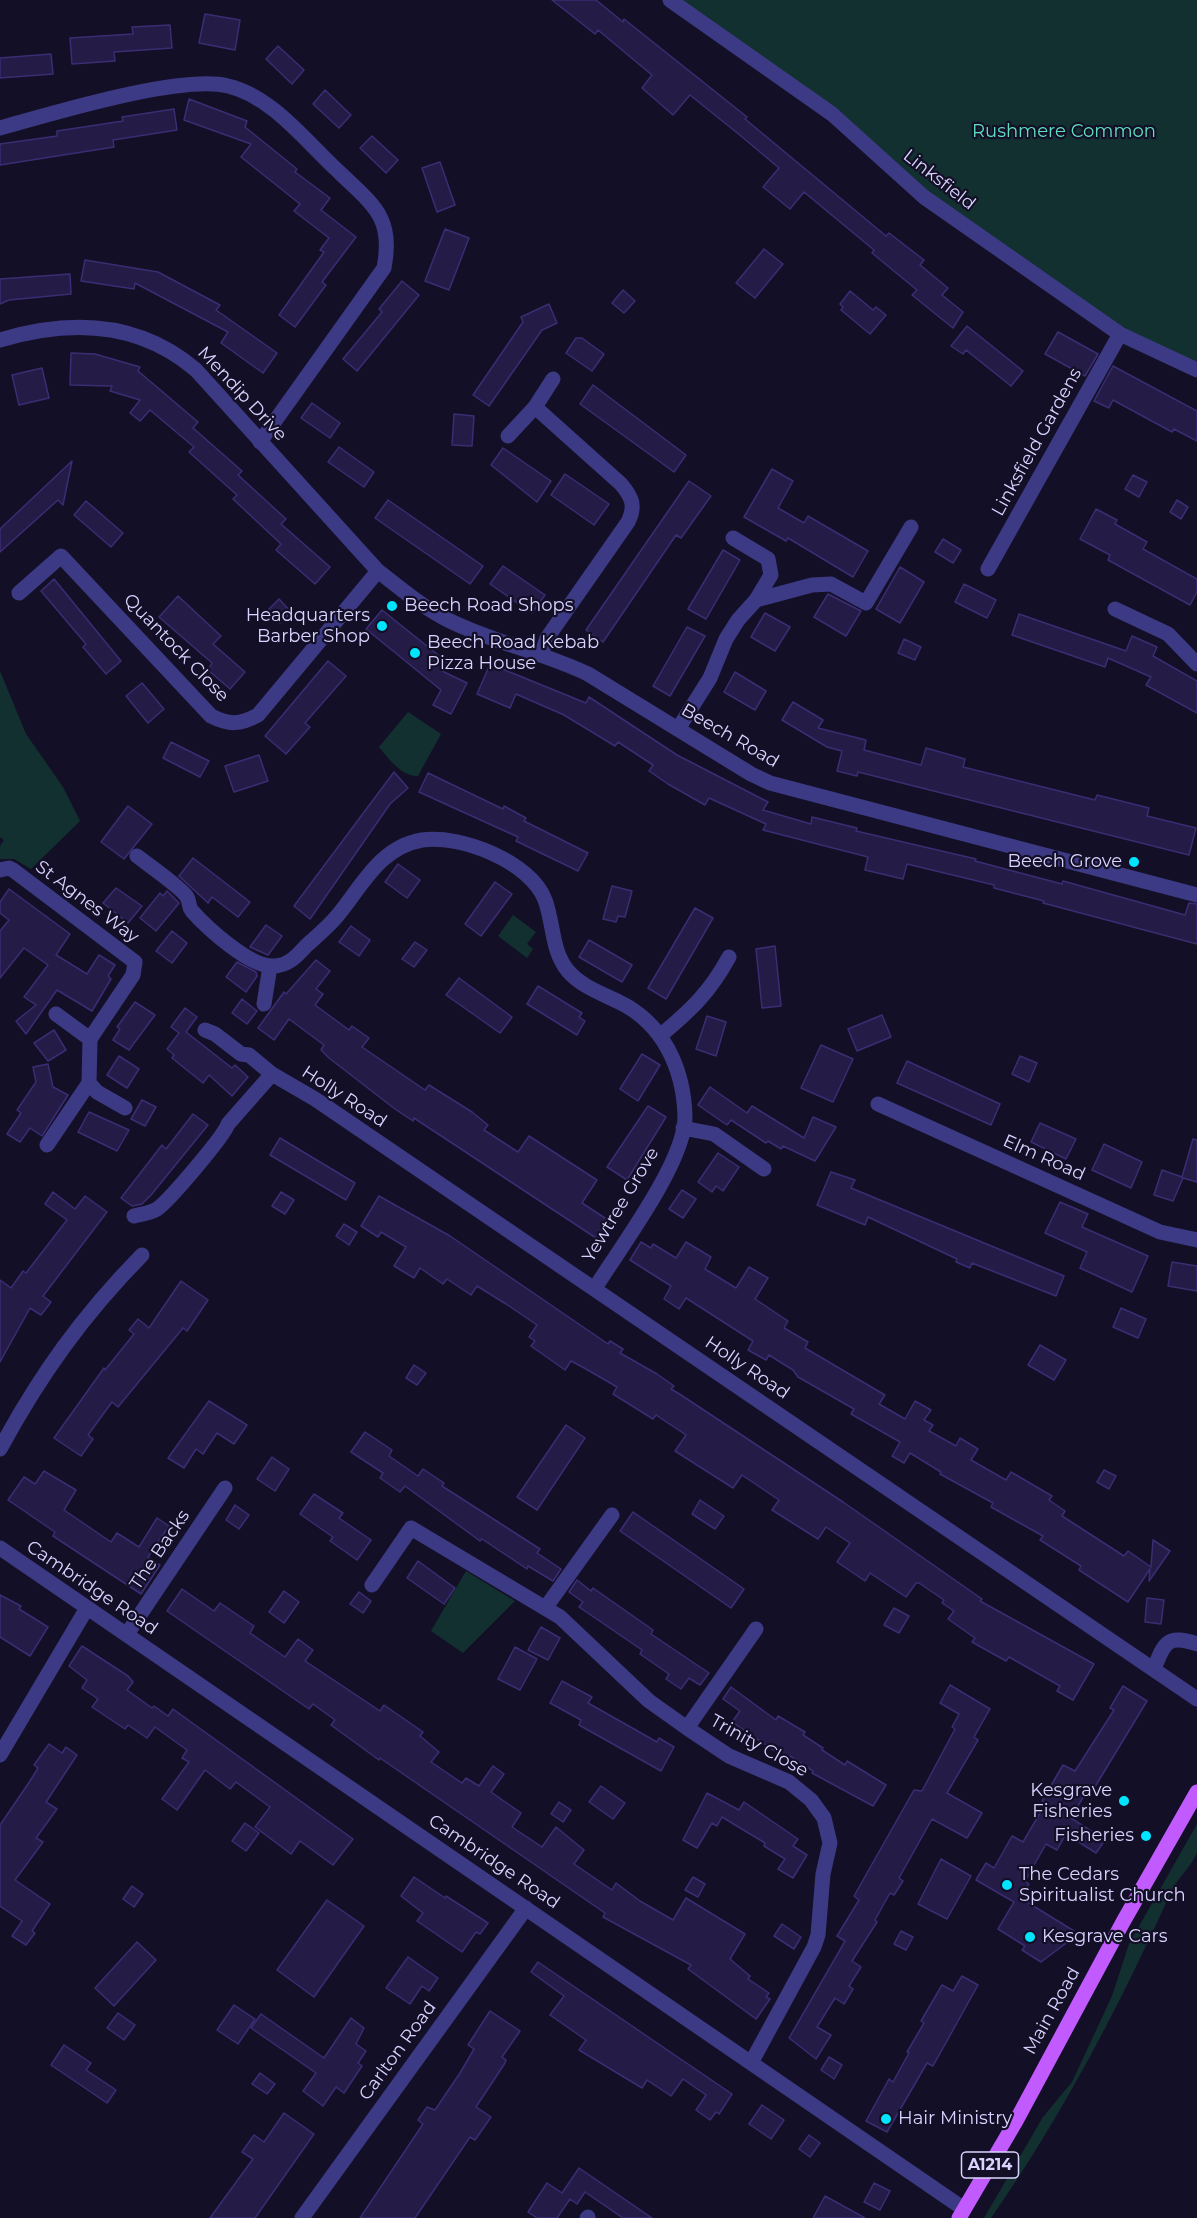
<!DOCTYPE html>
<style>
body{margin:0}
canvas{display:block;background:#130f26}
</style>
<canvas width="1197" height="2218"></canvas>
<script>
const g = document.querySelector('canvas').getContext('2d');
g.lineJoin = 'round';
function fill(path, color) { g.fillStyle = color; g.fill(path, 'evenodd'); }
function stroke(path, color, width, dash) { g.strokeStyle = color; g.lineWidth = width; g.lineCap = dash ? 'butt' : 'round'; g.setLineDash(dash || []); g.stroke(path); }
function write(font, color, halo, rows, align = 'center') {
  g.font = font + ' Montserrat,sans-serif'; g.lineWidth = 4.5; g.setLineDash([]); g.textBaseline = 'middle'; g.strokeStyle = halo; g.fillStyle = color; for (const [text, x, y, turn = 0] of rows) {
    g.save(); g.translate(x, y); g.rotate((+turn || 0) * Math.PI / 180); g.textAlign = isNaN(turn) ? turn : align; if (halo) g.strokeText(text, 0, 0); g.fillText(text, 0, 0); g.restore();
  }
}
fill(new Path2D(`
 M670 0H1197V369L1120 334 924 197 832 114Z
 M0 671 26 734 63 787 80 821 31 869 14 859H0V846L4 840 0 837Z
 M408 712 441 734 418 776C402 777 388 758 379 747Z
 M513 915 536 932 527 944 533 949 527 958 498 936Z
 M466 1571 515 1601 463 1653 431 1631Z
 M1197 1824C1197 1832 1197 1844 1197 1852 1192 1867 1176 1879 1170 1894 1119 2007 1062 2116 991 2218H984L1043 2117 1072 2082 1112 1996 1129 1944Z`), '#12302f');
const building = new Path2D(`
 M552 0H596L623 22 624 19 747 117 745 119 886 236 889 233 924 260 920 265 948 288 942 295 963 312 953 328 912 295 917 290 872 253 874 250 804 192 790 209 763 187 779 168 741 136 690 95 673 115 642 88 652 75 598 30 595 34Z
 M205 14 240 20 235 50 199 43Z
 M170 25 172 48 114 52 115 61 72 64 70 38 133 34 132 27Z
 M278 46 304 70 292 84 266 59Z
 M51 54 53 74 0 78V58Z
 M325 90 351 115 339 128 313 104Z
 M189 99 247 121 245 127 297 169 295 172 330 198 321 210 356 237 322 282 326 285 295 327 279 315 324 252 320 250 329 238 294 211 300 204 241 157 251 144 184 120Z
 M174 109 177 130 113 140 114 147 0 165V144L57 136V131L123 121 122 117Z
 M372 136 398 160 386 173 360 148Z
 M440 162 455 205 437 212 422 168Z
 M445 229 469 238 449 290 425 281Z
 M764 249 783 264 755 298 736 283Z
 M85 260 158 272 220 305 216 310 277 353 263 373 221 343 228 332 135 283 134 289 81 281Z
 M70 274 71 294 9 300 0 304V279Z
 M402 281 419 295 357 371 343 359 382 312 379 309Z
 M623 290 635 301 624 313 612 303Z
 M850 291 873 310 876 307 886 315 870 334 841 310 843 307 840 304Z
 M549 304 557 323 542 330 489 406 473 395 523 322 521 317Z
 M967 326 1023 371 1011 386 966 350 963 354 951 346Z
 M1058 332 1098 354 1085 376 1045 354Z
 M576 338H582L604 354 592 371 566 353Z
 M71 353 95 354 140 367 138 371 198 422 193 428 242 471 238 475 286 519 281 524 330 567 315 584 276 550 281 544 233 499 237 495 189 452 194 447 150 410 140 421 130 413 140 400 110 391 112 386 70 385Z
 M1113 366 1197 411V441L1174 429 1172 432 1113 400 1109 408 1094 401Z
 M42 368 49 398 19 405 12 375Z
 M593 385 686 455 674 472 580 404Z
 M312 403 340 423 330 438 301 418Z
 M454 414 474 416 472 446 452 445Z
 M339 447 374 472 364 487 328 462Z
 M503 448 551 481 537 502 491 465Z
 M72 461 63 505 58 500 0 552V529Z
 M772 469 793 481 778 508 804 523 808 516 868 551 853 577 788 538 786 541 744 517Z
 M565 474 609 504 594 525 551 495Z
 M1133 475 1147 482 1139 497 1125 489Z
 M689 481 711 496 681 538 676 535 603 642 586 630Z
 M388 500 483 566 470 584 375 518Z
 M1177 500 1188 507 1181 519 1170 512Z
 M86 501 123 533 111 547 74 515Z
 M1096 509 1117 520 1115 524 1147 542 1143 549 1197 579V592L1190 605 1108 560 1110 555 1080 539Z
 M943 539 961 550 953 563 935 552Z
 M723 550 740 560 706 619 688 609Z
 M503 566 545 595 532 613 490 584Z
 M900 567 924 582 900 623 876 609Z
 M54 579 121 661 106 674 83 647 86 644 41 591Z
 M964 584 996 600 987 618 955 602Z
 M828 594 861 611 846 636 814 617Z
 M178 596 221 636 213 644 245 672 230 689 208 670 212 663 159 617Z
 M279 599 291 612 280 623 268 610Z
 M382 610 448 663 442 671 467 683 451 714 433 705 441 690 366 629Z
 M765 613 790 627 775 651 751 637Z
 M1019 614 1126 651 1132 636 1157 647 1153 656 1197 681V713L1146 685 1151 677 1108 658 1105 667 1012 635Z
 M687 627 705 636 670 696 653 686Z
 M904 639 921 647 915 660 898 653Z
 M328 661 346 676 305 723 310 727 286 754 265 736Z
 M490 664 586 703 589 697 677 755 768 802 763 810 811 824 812 817 857 828 856 831 976 859 975 861 1062 884 1063 881 1185 915 1189 903 1197 904V944L1043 903 1044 901 994 888V885L907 864 903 879 865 870 868 857 763 830 766 824 709 798 705 805 668 784 649 771 653 765 618 742 615 746 564 715 516 694 510 708 477 694Z
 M735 672 766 691 755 710 724 692Z
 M142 683 164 709 148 723 126 696Z
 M793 702 823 720 818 728 866 740 864 750 921 765 926 748 965 759 963 767 1095 800 1097 795 1149 808 1147 816 1196 828 1189 855 858 772 857 776 837 771 842 751 827 747 782 720Z
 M171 742 209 761 200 777 163 758Z
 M259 755 268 781 234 792 225 766Z
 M394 772 408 788 390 804 310 919 294 906Z
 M428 773 503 809 504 806 526 818 524 821 588 853 578 871 516 841 518 837 419 792Z
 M128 806 152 824 124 859 101 842Z
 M193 858 250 902 238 917 212 897 208 903 179 876Z
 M398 864 420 880 407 898 385 882Z
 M495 882 512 894 481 936 465 924Z
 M612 886 632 891 625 917 618 916 616 922 603 919Z
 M116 888 142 906 128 923 103 903Z
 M9 889 70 934 56 955 87 974 99 955 115 965 108 976 111 979 92 1011 57 990 26 1034 16 1021 36 1005 24 997 48 965 24 948 0 978V931L9 920 0 913V902Z
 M167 891 179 903 156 931 140 918 160 893 163 896Z
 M695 908 713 918 666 999 648 988Z
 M266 925 282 936 268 955 250 947Z
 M351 926 370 940 359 956 339 942Z
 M172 931 187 943 172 963 156 951Z
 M589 940 632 965 622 982 579 957Z
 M415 942 427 950 414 967 402 959Z
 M775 946 781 1006 762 1008 756 949Z
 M316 960 330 971 316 989 323 994 315 1005 349 1030 352 1026 369 1038 362 1047 425 1090 429 1085 472 1112 488 1125 484 1130 518 1152 529 1136 597 1180 582 1203 611 1222 599 1240 414 1118 413 1121 395 1109 329 1058 321 1050 324 1045 289 1019 274 1040 258 1028 284 992 286 994Z
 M237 962 256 972 257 976 246 992 226 977Z
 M459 978 512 1017 500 1033 446 995Z
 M538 986 582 1013 579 1017 585 1021 577 1035 527 1004Z
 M242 999 257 1011 247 1024 232 1013Z
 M135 1002 155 1015 129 1050 113 1040 120 1029 117 1027Z
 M185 1008 197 1017 186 1032 232 1068 235 1065 248 1077 232 1096 209 1075 203 1083 172 1058 174 1055 167 1049 179 1033 171 1027Z
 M882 1015 891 1037 857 1051 848 1029Z
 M707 1016 726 1022 716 1056 696 1049Z
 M54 1030 66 1050 48 1061 34 1043Z
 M821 1045 853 1059 833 1102 801 1088Z
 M642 1054 660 1065 638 1101 620 1089Z
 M119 1056 139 1069 127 1088 107 1075Z
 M1020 1056 1037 1063 1029 1082 1012 1074Z
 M907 1061 1000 1104 991 1125 897 1083Z
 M48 1064 53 1087 68 1095 42 1136 30 1128 20 1142 7 1134 21 1113 17 1110 36 1082 33 1067Z
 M710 1087 747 1113 752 1106 804 1138 813 1117 836 1127 815 1161 783 1146 781 1149 768 1141 766 1143 731 1120 727 1125 698 1105Z
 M142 1100 156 1107 145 1126 131 1119Z
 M648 1106 666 1117 627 1180 607 1167Z
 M89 1112 129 1130 117 1151 78 1132Z
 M193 1114 208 1125 151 1195 142 1204 132 1206 121 1198 162 1145 166 1149Z
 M1040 1123 1076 1139 1066 1159 1031 1142Z
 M280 1138 355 1183 346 1200 270 1155Z
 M1193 1139 1197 1140V1182L1183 1178 1173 1201 1154 1195 1162 1170 1182 1177Z
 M1104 1144 1142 1162 1131 1188 1092 1170Z
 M718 1153 739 1167 723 1191 716 1186 712 1192 698 1182Z
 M831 1172 855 1180 851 1188 1064 1276 1056 1296 972 1263 970 1268 956 1262 957 1259 868 1217 865 1225 817 1205Z
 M682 1190 696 1199 683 1218 669 1209Z
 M53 1192 75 1209 85 1196 107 1212 43 1296 51 1302 41 1315 30 1308 0 1362V1280L11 1288 23 1271 26 1273 67 1220 45 1204Z
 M281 1192 294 1200 285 1214 272 1206Z
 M379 1196 450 1236 608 1344 610 1341 623 1349 620 1353 657 1374 674 1386 671 1389 681 1395 843 1502 982 1599 980 1601 1094 1664 1073 1700 1057 1691 1060 1686 1009 1657 1006 1661 972 1642 975 1638 948 1619 954 1611 942 1603 944 1600 919 1583H916L906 1597 870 1573 865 1581 837 1562 850 1543 826 1527 818 1539 772 1510 779 1500 742 1475 733 1488 675 1451 686 1435 656 1415 653 1419 613 1394 617 1387 586 1369 571 1361 565 1370 531 1346 535 1341 529 1337 537 1325 506 1304 477 1286 471 1295 447 1279 443 1284 420 1268 414 1278 394 1266 406 1247 381 1232 378 1237 361 1226Z
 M1060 1202 1088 1214 1082 1227 1148 1256 1132 1292 1080 1268 1087 1252 1045 1233Z
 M344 1224 357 1232 349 1245 336 1236Z
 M641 1242 651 1248 653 1244 676 1258 686 1242 711 1257 705 1269 736 1288 749 1267 768 1278 755 1299 788 1321 784 1328 808 1342 805 1348 885 1395 879 1404 905 1419 915 1401 931 1410 924 1420 933 1425 929 1431 956 1446 960 1438 978 1449 971 1460 1006 1480 1011 1472 1052 1496 1049 1500 1065 1511 1062 1516 1124 1556 1128 1551 1151 1567 1153 1540 1170 1551 1149 1581 1150 1569 1128 1602 1079 1570 1081 1566 1040 1540 1043 1536 991 1507 993 1503 940 1474 941 1472 910 1453 904 1463 892 1456 900 1442 851 1414 854 1409 798 1377 793 1370 769 1355 766 1360 748 1350 753 1341 686 1298 679 1309 664 1299 671 1286 630 1260Z
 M1172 1262 1197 1266V1291L1168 1286Z
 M181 1281 208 1300 187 1331 183 1328 118 1407 112 1402 88 1435 93 1439 81 1456 54 1438 104 1368 105 1370 134 1334 129 1330 138 1319 149 1328Z
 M1121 1308 1146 1319 1138 1338 1113 1327Z
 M1040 1345 1066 1360 1054 1380 1028 1365Z
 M414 1365 426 1373 417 1385 406 1378Z
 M209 1401 247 1425 234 1444 217 1433 203 1454 196 1449 184 1468 168 1458Z
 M566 1425 585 1438 537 1510 517 1497Z
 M365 1432 392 1450 389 1456 418 1476 423 1469 444 1483 442 1486 540 1549 537 1553 561 1569 553 1581 528 1566 527 1569 482 1539 480 1541 405 1486 400 1492 380 1478 383 1473 351 1452Z
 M272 1457 289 1469 275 1491 257 1479Z
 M1104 1470 1116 1476 1109 1489 1097 1482Z
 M44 1471 76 1490 64 1510 111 1542 117 1533 139 1547 157 1518 169 1526 148 1557 160 1565 141 1594 53 1536 55 1532 8 1500 24 1477 35 1484Z
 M314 1494 343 1513 339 1518 371 1540 357 1560 330 1541 333 1537 300 1514Z
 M700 1500 724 1516 715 1529 692 1514Z
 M235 1505 249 1515 239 1529 226 1520Z
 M633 1512 744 1589 731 1608 620 1531Z
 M418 1561 455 1588 444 1604 407 1578Z
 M577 1580 591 1591 593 1588 653 1630 651 1634 709 1673 700 1685 689 1678 681 1689 666 1679 669 1674 640 1654 642 1650 579 1607 583 1602 569 1592Z
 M182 1589 214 1611 220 1603 254 1626 250 1633 285 1657 298 1639 313 1650 305 1661 380 1711 384 1705 423 1732 420 1736 439 1752 431 1762 462 1783 466 1778 479 1786 493 1766 504 1774 491 1792 521 1813 512 1827 542 1847 556 1827 584 1850 574 1864 612 1890 616 1883 640 1901 673 1920 686 1898 745 1934 730 1959 750 1976 748 1979 769 1993 766 1997 770 1999 756 2019 688 1969 691 1965 603 1917 605 1913 380 1758 379 1760 331 1725 335 1720 313 1704 309 1709 167 1611Z
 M284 1591 299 1602 284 1623 269 1612Z
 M359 1592 371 1601 363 1613 350 1604Z
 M0 1595 21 1606 19 1609 48 1627 30 1656 0 1637Z
 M1147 1598 1164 1600 1161 1624 1145 1622Z
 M894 1608 909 1616 899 1633 884 1625Z
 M541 1627 560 1638 548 1660 528 1650Z
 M82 1646 128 1676 133 1682 127 1690 152 1708 154 1706 168 1716 173 1709 353 1839 333 1865 300 1841 291 1854 255 1827 270 1807 236 1782 230 1789 205 1770 177 1810 162 1799 189 1762 182 1758 187 1750 155 1727 147 1738 128 1725 125 1729 92 1707 98 1699 82 1688 87 1680 69 1666Z
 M515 1647 537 1659 520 1690 498 1679Z
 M562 1681 592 1697 588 1703 657 1742 659 1738 674 1747 661 1771 579 1725 581 1720 550 1703Z
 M950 1685 990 1709 974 1737 978 1740 947 1793 982 1813 967 1838 932 1819 899 1878 903 1881 894 1895 890 1893 875 1920 877 1922 852 1961 861 1967 849 1986 853 1989 844 2004 835 1998 817 2027 831 2035 816 2059 789 2038 845 1941 837 1936 859 1900 854 1896 914 1790 922 1791 955 1729 952 1727 959 1714 940 1703Z
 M1123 1686 1147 1701 1093 1790 1089 1787 1071 1818 1105 1840 1096 1853 1066 1834 1057 1850 1046 1844 1025 1881 1029 1884 1027 1887 1034 1891 1027 1902 1074 1931 1065 1944 1041 1962 1022 1950 1025 1946 998 1929 1014 1902 976 1880 986 1863 994 1868 1012 1836 1023 1842 1046 1803 1042 1801 1063 1765 1075 1771 1114 1710 1110 1708Z
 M731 1687 776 1720 778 1716 805 1732 803 1735 823 1748 822 1750 845 1765 847 1761 886 1785 873 1806 812 1773 813 1771 790 1756 788 1760 732 1722 740 1711 723 1699Z
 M49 1744 62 1753 66 1747 77 1755 46 1802 57 1809 36 1838 43 1842 15 1880 50 1904 32 1931 35 1933 26 1945 12 1936 22 1921 0 1906V1825L30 1781 38 1768 34 1765Z
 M601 1786 625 1803 613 1819 589 1802Z
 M707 1793 739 1810 744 1802 798 1839 793 1846 807 1855 793 1878 778 1869 785 1859 764 1846 765 1843 722 1817 717 1826 712 1823 697 1848 683 1840Z
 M559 1802 571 1810 563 1822 551 1814Z
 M245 1823 259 1833 246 1851 232 1841Z
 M941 1859 971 1876 947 1919 918 1904Z
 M414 1877 445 1898 446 1896 488 1923 480 1934 476 1932 462 1952 417 1921 423 1913 401 1896Z
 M693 1877 705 1884 698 1897 685 1890Z
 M132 1886 143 1894 134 1907 123 1899Z
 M327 1900 364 1926 314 1997 277 1970Z
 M782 1924 801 1937 794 1949 774 1936Z
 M901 1931 913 1937 906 1950 894 1944Z
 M137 1942 156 1960 114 2006 95 1988Z
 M408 1957 438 1978 429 1991 422 1986 410 2004 386 1988Z
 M538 1962 732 2094 719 2114 716 2112 710 2120 696 2110 706 2095 683 2079 671 2096 647 2080 642 2088 579 2050 586 2040 550 2015 564 1996 531 1972Z
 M962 1976 978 1985 933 2066 927 2063 887 2132 866 2121 889 2079 893 2082 909 2053 907 2052 924 2023 921 2021 942 1985 953 1991Z
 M234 2005 255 2019 238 2044 217 2030Z
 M490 2011 520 2031 502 2057 506 2060 505 2063 476 2107 491 2117 475 2140 470 2137 415 2218H360L423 2124 418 2120 427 2107 435 2110 460 2073 474 2049 468 2045Z
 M118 2013 135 2025 124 2040 107 2028Z
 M261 2014 324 2058 351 2018 364 2028 356 2044 366 2051 358 2063 362 2066 344 2093 336 2087 323 2106 303 2091 316 2073 251 2028Z
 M64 2045 91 2063 86 2070 116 2090 107 2103 51 2065Z
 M829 2057 842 2065 834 2079 821 2070Z
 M260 2073 275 2084 267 2094 252 2084Z
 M762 2105 784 2120 771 2139 749 2124Z
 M284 2113 314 2134 255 2218H210L253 2159 242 2152 254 2135 264 2142Z
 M809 2135 820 2143 810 2157 799 2149Z
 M579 2168 614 2192 652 2218H623L585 2192 577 2204 570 2199 557 2218H537L528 2212 547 2183 562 2193Z
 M874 2183 890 2191 880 2210 864 2202Z
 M825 2196 865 2218H813Z`);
fill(building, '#241b47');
stroke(building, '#3b2d73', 1.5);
stroke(new Path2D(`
 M670 0 832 114 924 197 1120 334 1197 370
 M0 128C51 114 181 74 228 86 272 96 307 143 339 172 373 205 394 217 384 268L260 442
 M508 436 535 407
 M733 538 768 559 771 575 756 600
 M988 569 1120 334
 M19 593 61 556 211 716C229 725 240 725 258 715L378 571
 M1115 609 1168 634 1197 664
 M541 655 547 638 628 522C636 506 632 497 621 484L535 407 553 379
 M678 729 710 678 726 639 738 620 756 600 812 585 831 584 866 603 911 527
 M137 856C147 864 182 888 187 897 190 902 188 906 192 911 207 928 250 967 273 966 288 966 297 956 306 946 317 936 329 926 338 915 362 886 380 847 422 840 460 834 531 862 545 900 554 924 551 950 568 971 582 987 601 993 619 1002 663 1023 684 1069 685 1117 685 1162 620 1248 595 1288
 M0 870 9 868 13 870 135 962 133 975 90 1039 89 1083 97 1092 125 1108
 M264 1004 270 966
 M56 1014 90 1039
 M205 1030 215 1034 241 1054 249 1055 272 1074 315 1099 1197 1699
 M661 1035C691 1010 710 992 729 957
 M878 1104 1160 1232 1197 1240
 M683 1128 714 1134 764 1169
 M47 1145 89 1083
 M134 1216C141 1214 151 1213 157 1209 169 1201 224 1136 228 1124L272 1074
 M0 1449C40 1375 83 1315 142 1255
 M0 1548 964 2209
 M372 1585 411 1528 560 1617 649 1701 687 1728 729 1756 789 1782 811 1800 824 1818 830 1843 823 1874 818 1935 814 1947 751 2063
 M546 1607 612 1515
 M127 1634 225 1488
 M1154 1669C1164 1643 1167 1634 1197 1644
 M687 1728 756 1629
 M0 1755 87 1608
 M302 2218 526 1908
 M587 2218 588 2217`), '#3d3a85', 15);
stroke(new Path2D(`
 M0 340C70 319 139 321 196 370L378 571C400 588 421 606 446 619 491 642 542 652 588 674L751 774 770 783 1197 895`), '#3d3a85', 15);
stroke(new Path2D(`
 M959 2218 1016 2121 1123 1922 1197 1792`), '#c25bff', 15);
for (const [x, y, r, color] of [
 [392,606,6,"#00e5ff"],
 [382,626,6,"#00e5ff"],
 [415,653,6,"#00e5ff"],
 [1134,862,6,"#00e5ff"],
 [1124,1801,6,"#00e5ff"],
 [1146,1836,6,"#00e5ff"],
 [1007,1885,6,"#00e5ff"],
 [1030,1937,6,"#00e5ff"],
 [886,2119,6,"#00e5ff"]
]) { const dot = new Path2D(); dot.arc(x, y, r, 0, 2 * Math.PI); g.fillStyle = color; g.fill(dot); stroke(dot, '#130f26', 2); }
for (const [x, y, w] of [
 [990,2165,57]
]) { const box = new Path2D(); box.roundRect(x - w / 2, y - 13, w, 26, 4.5); g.fillStyle = '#130f26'; g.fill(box); stroke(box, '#d9d4ff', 1.5); }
write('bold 16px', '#d9d4ff', null, [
 ["A1214",990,2165]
]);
write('18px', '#5fe0c0', '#130f26', [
 ["Rushmere Common",1064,132]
]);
write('18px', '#d9d4ff', '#130f26', [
 ["Linksfield",939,180,38],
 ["Mendip Drive",242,394,47],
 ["Linksfield Gardens",1037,442,-61],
 ["Quantock Close",176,648,46],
 ["Beech Road",730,736,30],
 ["St Agnes Way",87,902,37],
 ["Holly Road",344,1097,33],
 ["Elm Road",1044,1158,24],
 ["Yewtree Grove",621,1205,-59],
 ["Holly Road",747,1368,34],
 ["The Backs",160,1550,-56],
 ["Cambridge Road",92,1588,34],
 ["Trinity Close",759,1746,29],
 ["Cambridge Road",494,1862,34],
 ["Main Road",1052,2011,-61],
 ["Carlton Road",398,2051,-54]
]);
write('18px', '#d9d4ff', '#130f26', [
 ["Beech Road Shops",404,606],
 ["Headquarters",370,616,"right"],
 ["Barber Shop",370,637,"right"],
 ["Beech Road Kebab",427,643],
 ["Pizza House",427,664],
 ["Beech Grove",1122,862,"right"],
 ["Kesgrave",1112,1791,"right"],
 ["Fisheries",1112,1812,"right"],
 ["Fisheries",1134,1836,"right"],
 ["The Cedars",1019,1875],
 ["Spiritualist Church",1019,1896],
 ["Kesgrave Cars",1042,1937],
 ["Hair Ministry",898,2119]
], 'left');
</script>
